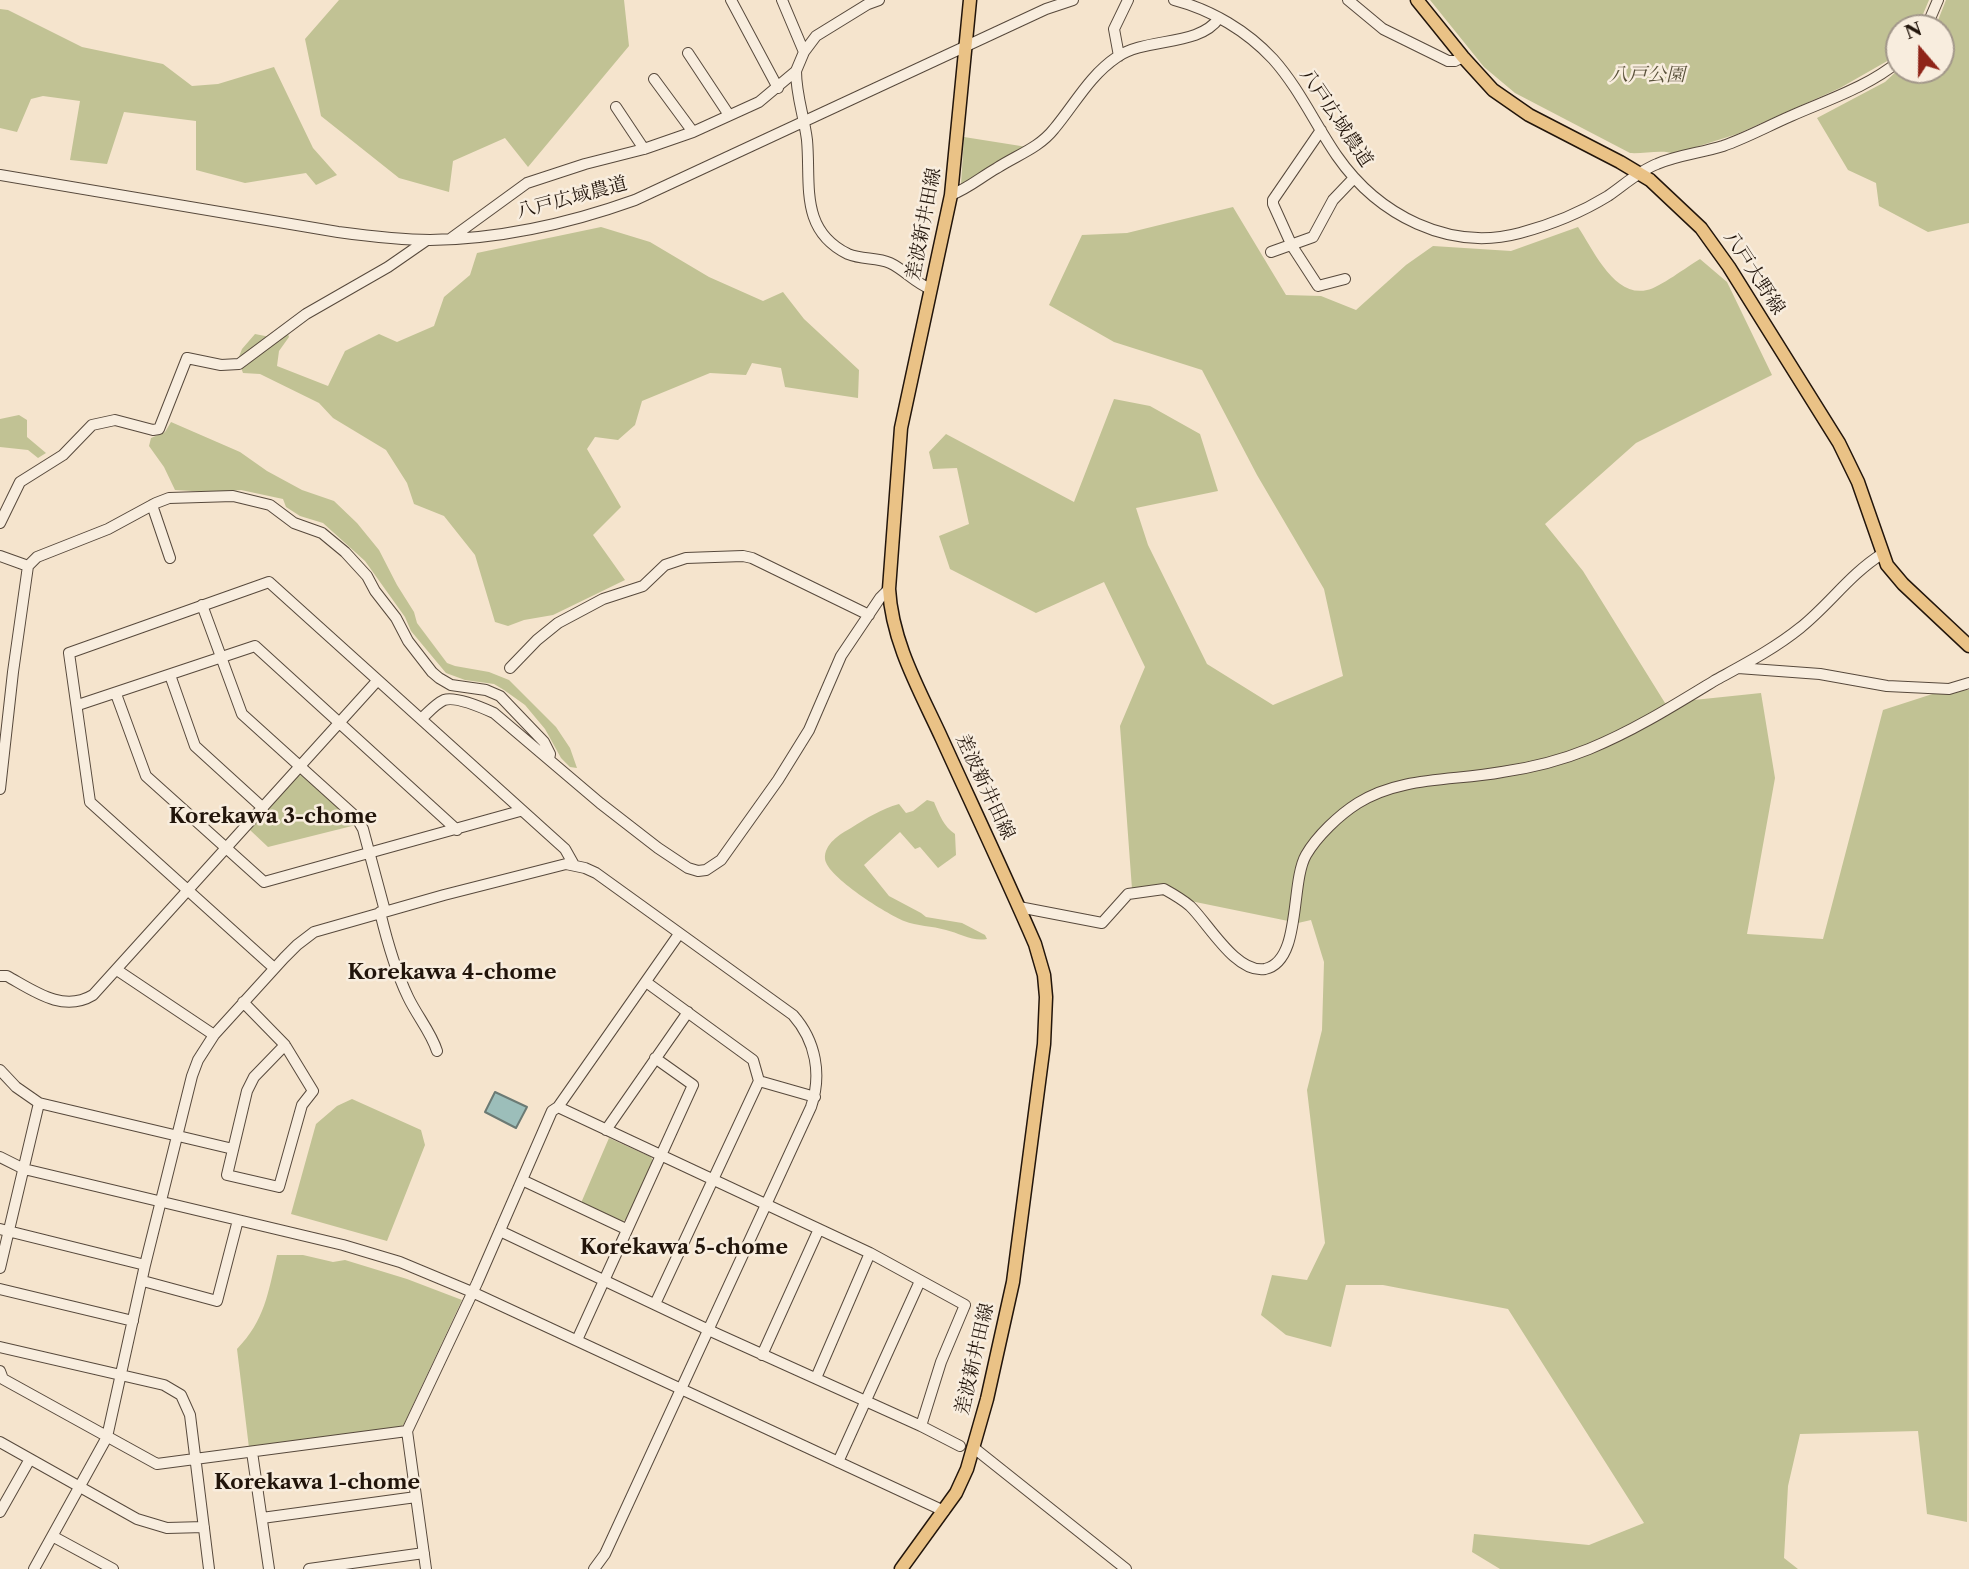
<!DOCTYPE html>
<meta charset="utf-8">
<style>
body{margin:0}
#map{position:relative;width:1969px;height:1569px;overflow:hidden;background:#f5e4cd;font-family:"Libre Caslon Text",serif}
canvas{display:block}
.north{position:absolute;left:1885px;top:14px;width:70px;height:70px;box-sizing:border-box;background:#f8edde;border:2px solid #a2978a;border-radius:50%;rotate:340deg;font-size:19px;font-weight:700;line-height:28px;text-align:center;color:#22150b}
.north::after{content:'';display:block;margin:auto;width:24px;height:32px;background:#8f2418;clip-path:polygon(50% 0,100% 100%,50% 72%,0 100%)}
</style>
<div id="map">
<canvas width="1969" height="1569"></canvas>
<div class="north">N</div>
</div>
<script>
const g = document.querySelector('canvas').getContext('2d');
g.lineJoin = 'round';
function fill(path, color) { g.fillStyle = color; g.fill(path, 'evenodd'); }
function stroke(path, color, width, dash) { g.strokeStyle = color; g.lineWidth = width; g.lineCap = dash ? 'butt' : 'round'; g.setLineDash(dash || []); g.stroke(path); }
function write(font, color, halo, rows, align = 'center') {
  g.font = font + ' "Libre Caslon Text","Noto Serif JP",serif'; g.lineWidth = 5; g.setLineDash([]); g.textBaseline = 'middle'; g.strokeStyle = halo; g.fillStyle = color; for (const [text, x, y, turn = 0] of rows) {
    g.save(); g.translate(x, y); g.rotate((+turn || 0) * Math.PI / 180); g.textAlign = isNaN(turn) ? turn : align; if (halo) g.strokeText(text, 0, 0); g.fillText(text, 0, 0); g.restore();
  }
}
fill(new Path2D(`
 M339 0H624L629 46 528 167 505 138 453 161 449 192 399 178 321 116 305 39Z
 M1430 0H1929L1921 19 1914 28H1899V49L1889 60 1840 88 1737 134 1674 154C1664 149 1643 154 1630 153L1515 93 1484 67Z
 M1946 0H1969V223L1928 232 1879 206 1876 183 1848 170 1817 118 1885 82 1899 69 1941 70V28H1935Z
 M0 9 8 10 82 47 163 64 192 86 218 84 274 67 313 148 337 175 316 185 306 173 245 183 196 170V121L124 112 107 164 70 160 80 101 43 96 31 99 17 132 0 128Z
 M964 137 1027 147 967 185 961 184Z
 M1233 207 1286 295 1321 296 1356 310 1406 265 1433 246 1511 251 1578 227C1593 249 1614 298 1647 290 1659 288 1688 266 1700 259L1727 282 1772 375 1636 443 1545 524 1583 571 1665 703 1761 693 1775 778 1747 934 1823 939 1883 710 1951 688 1969 690 1967 1522 1927 1514 1918 1431 1800 1434 1788 1486 1784 1558 1798 1569H1500L1472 1552 1474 1534 1589 1545 1644 1523 1508 1309 1383 1285H1346L1331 1347 1286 1335 1261 1315 1272 1275 1307 1280 1325 1243 1307 1090 1322 1030 1324 962 1311 920 1298 923 1132 889 1120 726 1145 667 1104 582 1036 613 950 569 939 536 969 524 957 468 933 469 929 452 946 434 1074 502 1114 399 1150 406 1200 434 1218 491 1136 508 1148 545 1207 664 1273 705 1343 676 1324 589 1257 475 1202 370 1114 342 1049 305 1082 235 1127 233Z
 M601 227 650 242 709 277 763 301 783 292 804 319 859 370 858 398 785 387 781 368 752 363 746 375 710 373 642 401 635 425 618 440 595 437 587 449 621 507 593 535 625 580 553 615 524 620 508 626 495 622 475 555 444 516 414 504 407 483 386 450 333 418 319 403 260 374 243 373 238 359 242 349 255 334 270 337 287 331 289 337 279 351 277 366 328 386 345 351 379 334 397 342 434 326 444 297 470 275 477 253Z
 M19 415 27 420V437L46 453 38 458 28 450 0 447V419Z
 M171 422 240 452 267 471 302 490 334 501 357 523 379 550 397 585 414 612 417 623 447 663 455 666 489 672 509 680 556 727 570 748 577 768 570 767 561 758 545 729 525 705 504 690 494 684 465 680 446 673 411 631 405 617 365 561 323 523 300 516 286 507 283 499 241 490 209 492 175 490 164 467 149 446 151 438 165 432Z
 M304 774 356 825 268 847 250 830 298 776Z
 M927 800 934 802C939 814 944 827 955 834L956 855 938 868 920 847 915 849 900 832 864 865 889 896 921 913 926 917 962 923 985 935 987 939C973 942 959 933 946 930 932 926 917 926 904 921 887 914 827 877 825 859 824 844 840 834 851 828 867 818 881 809 899 804L906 813 913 811Z
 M352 1099 421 1130 425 1145 387 1241 291 1214 316 1124 337 1106Z
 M609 1138 651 1157 653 1161 627 1219 621 1222 581 1203Z
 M277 1255H303L333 1262 345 1260 407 1279 462 1300 404 1424 400 1428 249 1448 237 1349C265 1320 268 1293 277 1255Z`), '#c1c294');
const water = new Path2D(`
 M495 1092 527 1107 516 1128 485 1112Z`);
fill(water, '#9cbeba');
stroke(water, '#6b7a74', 2);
const minor = new Path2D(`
 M731 0 778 88
 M782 0 804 52
 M1174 0C1212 10 1247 31 1273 59 1299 88 1315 124 1337 156 1378 215 1449 252 1520 233 1550 225 1582 212 1608 196 1624 185 1639 171 1657 164 1678 155 1701 153 1723 146 1746 138 1768 126 1791 116 1827 100 1868 87 1899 61
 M1348 0 1383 29 1448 61H1455L1463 57
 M1926 28 1938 0
 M688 53 729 115
 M1119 56 1114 29 1128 0
 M796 71C796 95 804 116 807 140 811 184 799 230 848 254 862 260 877 257 890 263 905 270 915 283 931 289
 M654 79 693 132
 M616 107 644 149
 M1321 130 1273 200V204L1292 246 1318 286 1345 279
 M0 175 338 232C368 236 399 240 430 240 500 239 568 224 635 200L1046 9 1073 0
 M951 195C969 188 981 177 997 168 1017 155 1039 148 1054 129 1075 104 1089 76 1117 57 1146 37 1199 47 1219 18
 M450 239 527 183 585 164 644 149 693 132 759 102 796 71 804 52 816 36 868 4 879 0
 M1271 252 1313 237 1333 200 1354 178
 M152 505 170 558
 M0 523 20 482 63 455 92 425 115 420 153 430 159 429 187 358 221 365 239 364 306 314 388 267 427 240
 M0 556 28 566
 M202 605 242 714 356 817 363 829 385 911
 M510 668 537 640 558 623 603 599 643 586 665 565 686 558 743 556 752 558 869 615
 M1738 668 1820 674 1887 686 1949 689 1969 683
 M170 675 195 746 263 808
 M116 694 146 776 264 882 520 811
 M78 705 255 646 457 830
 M421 719C427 714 435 704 444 700 456 696 483 708 494 713L600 803 658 848 688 868 698 871 706 870 721 860 778 780 809 730 841 656 880 598 889 589
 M0 789 13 672 28 566 37 557 108 529 156 503 169 498 233 496 270 505 294 523 322 533 345 552 367 576 375 591 396 618 408 641 432 672 439 678 451 685 486 690 500 696 544 742 550 754 549 759
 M1019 907 1102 923 1128 894 1164 889C1173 894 1182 899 1190 906 1208 923 1236 974 1265 969 1302 961 1290 883 1306 855 1317 836 1339 815 1358 803 1401 776 1454 781 1502 772 1530 768 1562 760 1589 749 1633 731 1673 706 1714 681 1743 665 1774 649 1800 628 1829 605 1850 574 1882 554
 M380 912C387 941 395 970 408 997 417 1016 431 1032 437 1051
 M274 968 90 802 69 653 269 582 565 849 574 865
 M117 970 214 1035
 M0 976H7C34 991 63 1013 93 995L377 681
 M646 982 753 1060 759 1081 655 1304
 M243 1002 285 1045 313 1091 302 1105 279 1187 227 1175 247 1091 254 1077 285 1045
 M0 1070 16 1087 39 1103 233 1149
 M759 1081 815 1097
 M558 1107 870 1253 965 1305 941 1362 921 1426 960 1446
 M606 1130 688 1012
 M0 1157 24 1169 343 1245 400 1262 472 1292 944 1511
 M522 1180 626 1229
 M0 1229 145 1265
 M500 1231 715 1333 921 1426
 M0 1268 39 1103
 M143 1281 217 1301 238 1220
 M0 1289 133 1321
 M577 1340 693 1085 655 1058
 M0 1347 164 1385 181 1395 190 1415 209 1569
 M762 1355 819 1229
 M0 1371 3 1379 157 1464 407 1431
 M816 1378 870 1253
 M0 1442 137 1519 167 1528 204 1527
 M974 1448 1126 1569
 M252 1452 269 1569
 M838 1462 920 1281
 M0 1512 30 1459
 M262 1518 416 1497
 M54 1537 113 1569
 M34 1569 107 1437 145 1265 192 1076 198 1060 214 1035 284 958 297 945 314 932 444 895 566 864 585 868 596 873 793 1015C816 1041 822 1075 811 1107L605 1554 594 1569
 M309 1569 424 1553
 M426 1569 407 1431 477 1283 552 1111 558 1107 679 934`);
const major = new Path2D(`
 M1417 0 1463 57 1493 90 1529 115 1620 162 1650 180 1701 228 1729 267 1839 443 1858 482 1887 565 1903 584 1969 646
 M901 1569 956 1493 967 1469 987 1399 1013 1282 1044 1044 1046 997 1044 975 1035 944C1005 875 973 807 942 739 920 691 892 643 889 589L901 428 951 195 970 0`);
stroke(minor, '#57493c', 12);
stroke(major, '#22150b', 15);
stroke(minor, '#f8edde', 10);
stroke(major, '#eac286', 12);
write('italic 19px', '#5a523b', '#f8edde', [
 ["八戸公園",1647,76]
]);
write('19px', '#22150b', '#f8edde', [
 ["八戸広域農道",1336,118,56],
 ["八戸広域農道",572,198,-15],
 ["差波新井田線",924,224,-79],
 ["八戸大野線",1754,273,57],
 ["差波新井田線",985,787,65],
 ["差波新井田線",975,1359,-77]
]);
write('bold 21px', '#22150b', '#f8edde', [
 ["Korekawa 3-chome",273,817],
 ["Korekawa 4-chome",452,973],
 ["Korekawa 5-chome",684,1248],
 ["Korekawa 1-chome",317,1483]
]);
</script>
